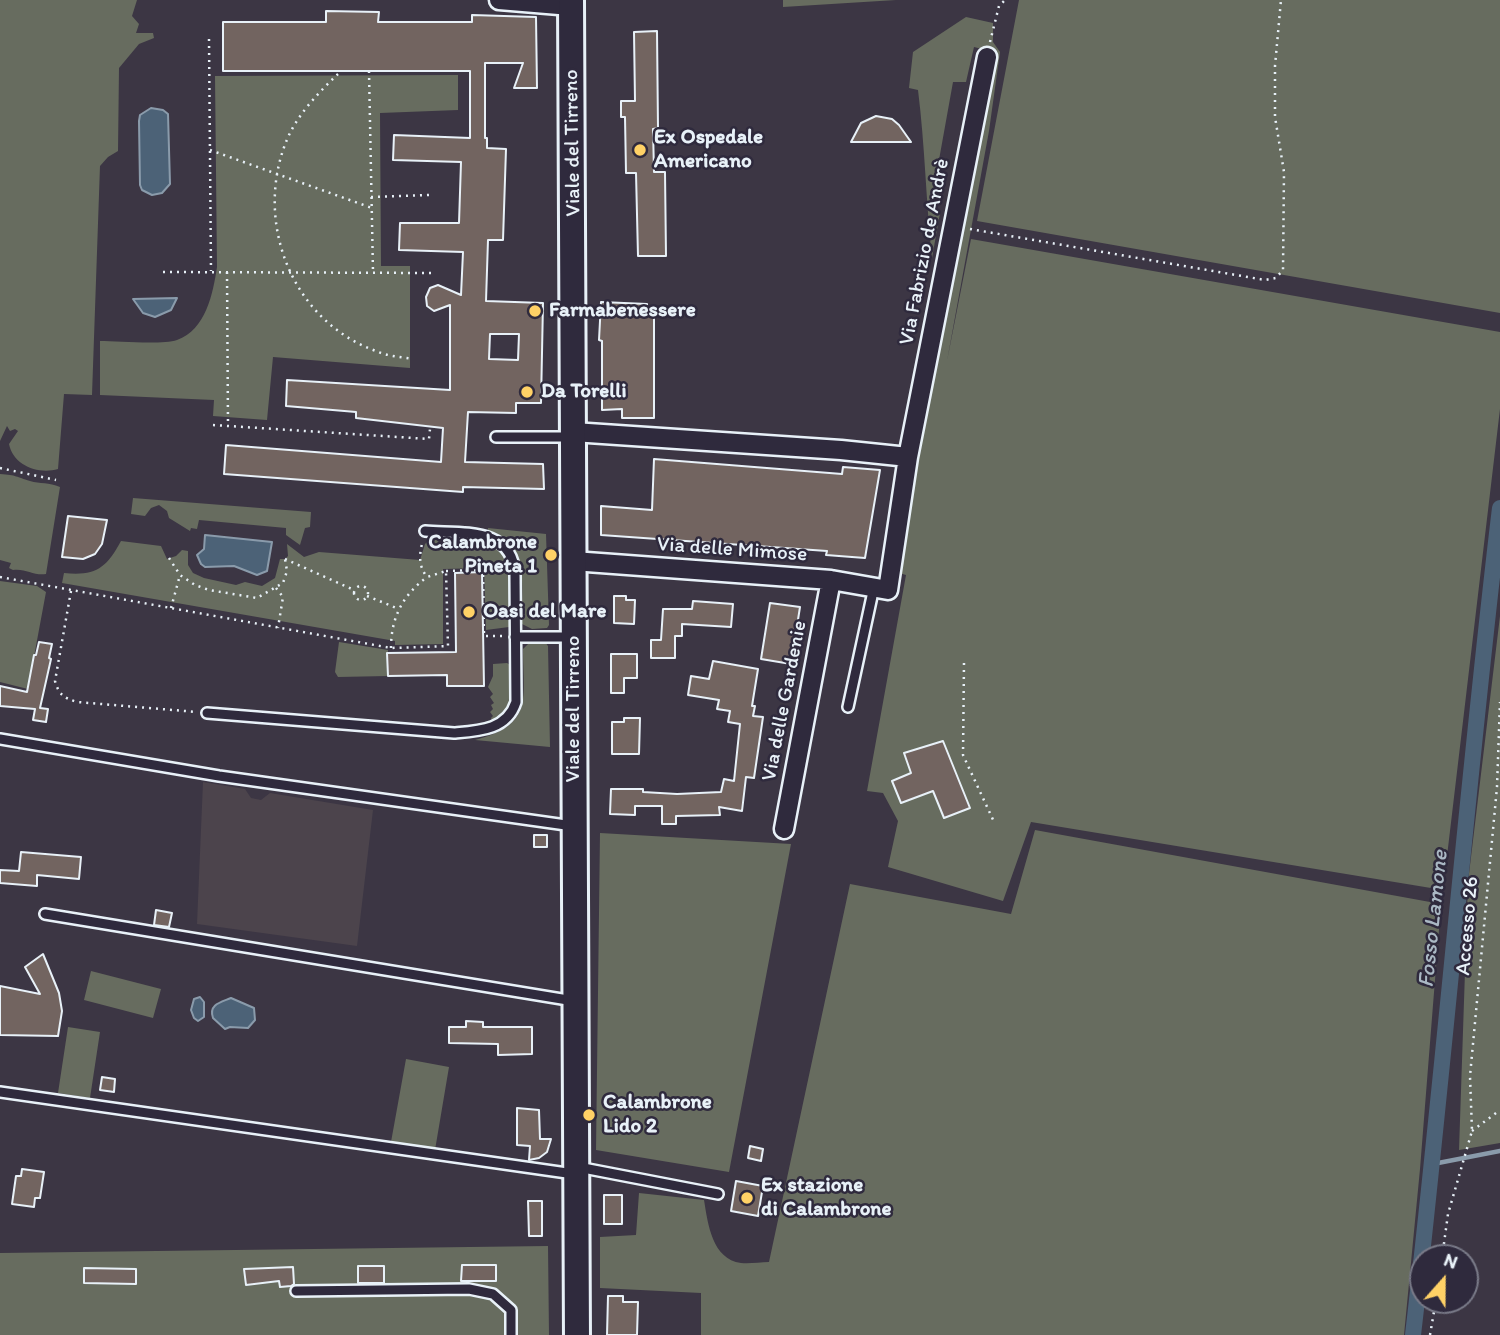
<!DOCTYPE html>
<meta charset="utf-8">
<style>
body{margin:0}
#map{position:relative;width:1500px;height:1335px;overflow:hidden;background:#3c3644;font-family:Itim,sans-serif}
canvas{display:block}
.north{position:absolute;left:1409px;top:1244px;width:70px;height:70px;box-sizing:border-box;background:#2f2a3d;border:2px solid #797a88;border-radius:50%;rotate:21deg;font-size:19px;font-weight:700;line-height:28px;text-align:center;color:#e8f1f8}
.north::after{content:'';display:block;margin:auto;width:24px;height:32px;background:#ffd166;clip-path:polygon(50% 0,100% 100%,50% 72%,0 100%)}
</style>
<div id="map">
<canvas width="1500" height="1335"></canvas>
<div class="north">N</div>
</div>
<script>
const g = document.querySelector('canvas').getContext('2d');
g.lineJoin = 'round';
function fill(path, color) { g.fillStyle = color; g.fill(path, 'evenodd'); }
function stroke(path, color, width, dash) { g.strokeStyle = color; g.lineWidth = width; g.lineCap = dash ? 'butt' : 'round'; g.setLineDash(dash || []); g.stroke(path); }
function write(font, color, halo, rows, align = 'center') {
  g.font = font + ' Itim,sans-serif'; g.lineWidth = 5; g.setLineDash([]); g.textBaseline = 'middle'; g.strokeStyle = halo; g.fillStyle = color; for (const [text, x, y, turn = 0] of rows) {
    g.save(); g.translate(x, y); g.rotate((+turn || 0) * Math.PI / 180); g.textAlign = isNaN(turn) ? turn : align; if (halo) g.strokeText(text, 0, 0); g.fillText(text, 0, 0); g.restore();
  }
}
fill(new Path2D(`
 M203 782 245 789 251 798 261 800 270 793 373 810 357 946 197 924Z`), '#4c444c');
fill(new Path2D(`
 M0 0H137L132 16 139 24 136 33H153L154 38 139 44 119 68 118 151 108 157 100 166 92 395 64 394 58 469C38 475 13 465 9 444L18 431 15 429 10 431 7 426 0 441Z
 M783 0H896L783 7Z
 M1019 0H1500V313L977 221Z
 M966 17 993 23V42L1000 52 989 131 947 361 971 239 1500 332V409L1443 890 1031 822 1003 901 888 867 898 821 883 793 867 791 906 575 899 573 895 566 990 51 974 47 966 82H953L930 210 940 213 932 258C926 202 925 146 918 90L909 88 913 52Z
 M458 75V110L380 113 381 266H410V368L273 357 267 420 213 416 214 400 100 395V341C117 341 162 345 177 340 206 330 213 293 217 267L215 76Z
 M0 474C17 475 16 477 30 481 40 484 49 482 60 487L46 574C34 576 25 568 13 570L9 568 11 563 0 560Z
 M133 498 311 512 310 527 305 528 300 545 286 535V528L199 520 197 529 191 528 190 531 169 518 167 511 159 505 151 508 145 516 131 514Z
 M488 528 546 534 549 625 547 628 532 629 522 624C521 586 531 546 488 532Z
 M431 538 489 543 500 550 505 556 510 569 509 627 486 630 484 568 443 569V644L395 645V641L62 583 64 573C95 576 106 569 121 541L161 546 167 559 176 556 182 550 188 551V565L193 573 204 578 236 585 245 582 262 586 275 578 280 559H285L288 556 287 544 304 557 319 552 420 560 425 544Z
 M0 581 37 586 46 592 28 689 0 682Z
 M1500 616V1143L1459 1150 1468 882Z
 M339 642 388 650V676L338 677 335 672Z
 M545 642 548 646 550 747 475 740C534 725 523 699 523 649L529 643Z
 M507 663 512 666C512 688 515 710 492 721L491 718 493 716 490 712 493 709 491 705 494 703 490 697 493 694 488 687 493 676V664Z
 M1035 830 1441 904 1420 1169 1404 1335H701V1293L600 1288V1237L636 1235 639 1193 704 1200C708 1224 712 1259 741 1263 750 1264 760 1262 769 1262L850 884 1011 914Z
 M600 833 791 844 729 1172 596 1150Z
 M91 971 161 989 153 1018 84 1000Z
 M68 1027 100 1032 90 1098 58 1093Z
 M406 1059 449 1067 435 1150 391 1142Z
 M548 1246 549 1335H0V1253Z`), '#676c5f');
const water = new Path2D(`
 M151 108 163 110 168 114 170 184 162 193 152 195 142 190 140 185 139 121 140 115Z
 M177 298 171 310 155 317 143 313 133 299Z
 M205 535 272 542 267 571 257 575 234 566 205 567 201 564 197 555 204 549Z
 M200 997 204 1002V1017L198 1021 194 1018 191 1010 194 999Z
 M231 998 254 1008 255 1020 248 1028 230 1027 225 1029 213 1018C208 1004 222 1002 231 998Z`);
fill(water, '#4c6277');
stroke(water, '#8a9bab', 2);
stroke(new Path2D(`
 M1433 1164 1500 1151`), '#8a9bab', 4.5);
stroke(new Path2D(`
 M1413 1335C1445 1060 1467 783 1500 508`), '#4c6277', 16);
const building = new Path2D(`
 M326 11 379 12 378 22H472V15L536 17 537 88H514L523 63H485V138H487V148L506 149 503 240H488L486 301 543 303 541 403H516V413L468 412 465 462 543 464 544 489 463 487V492L224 474 226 445 441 462 443 428 356 418V412L286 406 287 380 450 390V305L434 311 427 306 426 297 430 288 438 285 461 295 463 252 399 250 400 223H459L461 162 393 160 394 135 470 138V71H223V22H326ZM490 334H519L518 360 489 359Z
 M657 31 658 128 653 129 654 172H665L666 256H638L636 173H626L625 117H621V101H635L634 32Z
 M876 116 892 119 899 125 911 142H851L861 123Z
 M601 302 647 304V309H654V418H622V409L602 410V341L599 340Z
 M654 459 842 474 843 467 880 470 865 558 826 555 827 551 601 535V506L652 510Z
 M68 516 107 520 102 544 95 554 83 559 62 557Z
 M482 572 484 686H447V675L388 676 387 653 456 652 455 573Z
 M614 596H626V600H635L634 624 614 623Z
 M693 601 733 604 731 627 682 624V636H675V658H651V640H661L663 609H692Z
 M770 603 800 607 791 664 761 659Z
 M39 642 52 644 49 658 51 659 40 708 48 709 46 722 33 720 35 709 0 706V686L27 692 34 655H36Z
 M611 654H637V678H624V693H611Z
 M713 661 758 669 752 706H755L753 716 763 717 754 778 746 777 742 811 719 807 720 815 676 816V824H662V806H635V815L610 814 611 789H643V792L677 794 721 792 724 779 734 781 740 724 728 722 730 711 717 709 719 700 688 695 691 676 709 679Z
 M624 718H640L639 754H612V722H624Z
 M943 741 970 808 944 818 933 791 901 803 892 781 911 773 904 753Z
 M534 835H547V847H534Z
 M21 852 81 857 79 879 37 875V886L0 883V870L19 871Z
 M156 910 172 913 169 927 154 925Z
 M43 954 59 993 62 1011 58 1036 0 1035V986L40 994 25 967Z
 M466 1021 483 1022V1027H532V1054L498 1055V1044L449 1043V1027H466Z
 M102 1077 115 1079 114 1092 100 1090Z
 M517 1108 539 1110 540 1139H551L547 1152 539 1158 529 1160 530 1146 517 1145Z
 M750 1146 763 1149 761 1161 748 1158Z
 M22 1169 44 1172 40 1198H35L34 1207 12 1204 16 1176H21Z
 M736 1181 763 1186 758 1216 731 1211Z
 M604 1195H622V1224H604Z
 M528 1201H542V1236H529Z
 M462 1265H496V1281H461Z
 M358 1266H384V1283H358Z
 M293 1267 294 1284 291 1286 280 1287 279 1281 246 1285 244 1269Z
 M84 1268 136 1269V1284L84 1283Z
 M608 1296H623V1302H638L637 1335H607Z`);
fill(building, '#726460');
stroke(building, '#e8f1f8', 2);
const lane = new Path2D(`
 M496 437H571
 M515 637H573
 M848 707 874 587
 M207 713 454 733C479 731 507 730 516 702L515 575C513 526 462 534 425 531
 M0 739 219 776 573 826
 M45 914 574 1001
 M0 1092 574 1174
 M578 1167 718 1194
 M296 1291 469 1289 493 1294 511 1310V1335`);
const street = new Path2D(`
 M499 0 571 6
 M573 432 841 450 908 457
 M573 561 831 580 888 590 908 457 987 57
 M784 829 831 580`);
const secondary = new Path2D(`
 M571 0 577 1335`);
stroke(lane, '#e8f1f8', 14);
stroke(street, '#e8f1f8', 23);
stroke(secondary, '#e8f1f8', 30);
stroke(new Path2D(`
 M209 39 211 271
 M990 42 999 6 1005 0
 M369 71 373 272
 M338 74C318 93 296 116 286 142 254 223 292 321 376 351 387 356 400 357 413 359
 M210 150 372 208
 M371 197 430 195
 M970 229 1265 280 1276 278 1283 270 1284 172 1275 117V66L1281 0
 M163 272 433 273
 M227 272 228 425
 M213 425 429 439 430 429
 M0 468 56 480
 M169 558 180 575 195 585 209 590 257 598 283 583 287 571 285 559
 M285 559 354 590
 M446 571 483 570 484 636H504
 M0 577 391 648 448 646 446 571 427 577C419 567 419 556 422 544
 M354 593a7 7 0 1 1 14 0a7 7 0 1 1-14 0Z
 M276 588 283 597 278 628
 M71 591 55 681C59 695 64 698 77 702L197 712
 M367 596 399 609
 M171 608 180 575
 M391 648C391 617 403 595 427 577
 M964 663 963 755 995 824
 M1472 1131 1500 1110
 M1442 1258 1448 1214 1472 1131 1470 1076 1497 787 1500 702
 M1430 1335 1436 1300`), '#e8f1f8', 2.5, [2, 5]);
stroke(lane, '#2f2a3d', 9);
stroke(street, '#2f2a3d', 18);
stroke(secondary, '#2f2a3d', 24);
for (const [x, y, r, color] of [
 [640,150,7,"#ffd166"],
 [535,311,7,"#ffd166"],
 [527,392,7,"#ffd166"],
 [551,555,7,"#ffd166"],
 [469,612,7,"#ffd166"],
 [589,1115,7,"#ffd166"],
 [747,1198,7,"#ffd166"]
]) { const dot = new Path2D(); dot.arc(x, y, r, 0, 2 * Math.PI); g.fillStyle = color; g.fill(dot); stroke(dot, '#2f2a3d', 2.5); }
write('bold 21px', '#e8f1f8', '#2f2a3d', [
 ["Ex Ospedale",654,138],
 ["Americano",654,162],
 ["Farmabenessere",549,311],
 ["Da Torelli",541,392],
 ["Calambrone",537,543,"right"],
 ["Pineta 1",537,567,"right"],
 ["Oasi del Mare",483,612],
 ["Calambrone",603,1103],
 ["Lido 2",603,1127],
 ["Ex stazione",761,1186],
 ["di Calambrone",761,1210]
], 'left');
write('21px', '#e8f1f8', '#2f2a3d', [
 ["Viale del Tirreno",573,143,-91],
 ["Via Fabrizio de Andrè",925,252,-79],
 ["Via delle Mimose",732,550,4],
 ["Via delle Gardenie",785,701,-79],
 ["Viale del Tirreno",574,709,-90],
 ["Accesso 26",1468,926,-85]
]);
write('italic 23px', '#aab8c4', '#2f2a3d', [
 ["Fosso Lamone",1434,919,-84]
]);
</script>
